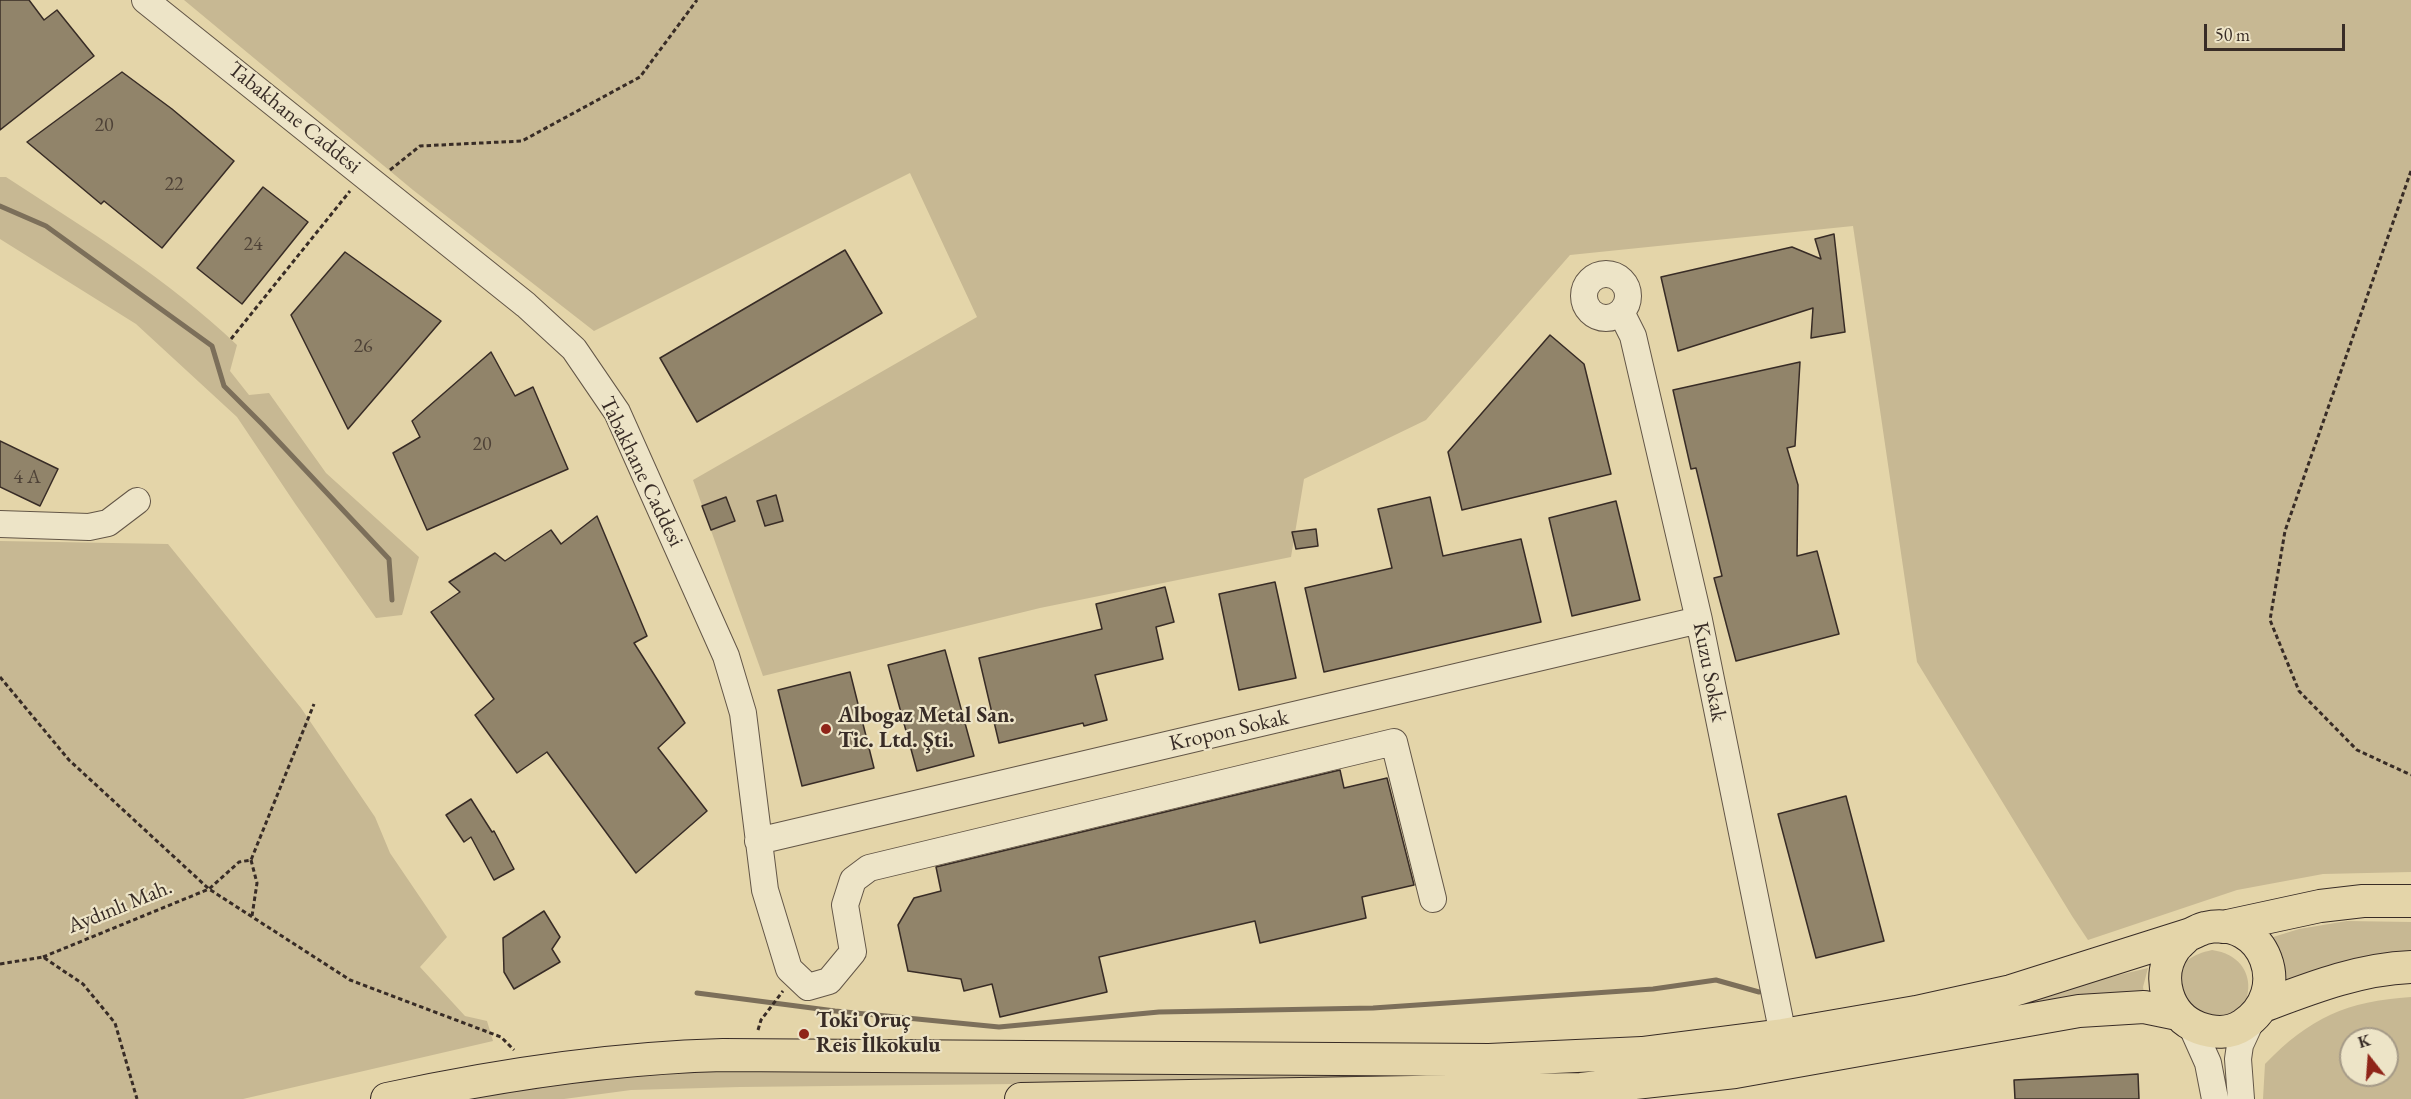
<!DOCTYPE html>
<meta charset="utf-8">
<style>
body{margin:0}
#map{position:relative;width:2411px;height:1099px;overflow:hidden;background:#e4d5a9;font-family:"EB Garamond",serif}
canvas{display:block}
.north{position:absolute;left:2339px;top:1027px;width:60px;height:60px;box-sizing:border-box;background:#ede4c7;border:2px solid #a59a87;border-radius:50%;rotate:343deg;font-size:16px;font-weight:700;line-height:24px;text-align:center;color:#382c26}
.north::after{content:'';display:block;margin:auto;width:21px;height:27px;background:#8f2418;clip-path:polygon(50% 0,100% 100%,50% 72%,0 100%)}
.scale{position:absolute;left:2204px;top:24px;width:141px;height:27px;box-sizing:border-box;border:3px solid #382c26;border-top:0;padding-left:8px;font-size:18px;line-height:21px;white-space:nowrap;color:#382c26;-webkit-text-stroke:4px #ede4c7;paint-order:stroke}
</style>
<div id="map">
<canvas width="2411" height="1099"></canvas>
<div class="north">K</div>
<div class="scale">50 m</div>
</div>
<script>
const g = document.querySelector('canvas').getContext('2d');
g.lineJoin = 'round';
function fill(path, color) { g.fillStyle = color; g.fill(path, 'evenodd'); }
function stroke(path, color, width, dash) { g.strokeStyle = color; g.lineWidth = width; g.lineCap = dash ? 'butt' : 'round'; g.setLineDash(dash || []); g.stroke(path); }
function write(font, color, halo, rows, align = 'center') {
  g.font = font + ' "EB Garamond",serif'; g.lineWidth = 4.5; g.setLineDash([]); g.textBaseline = 'middle'; g.strokeStyle = halo; g.fillStyle = color; for (const [text, x, y, turn = 0] of rows) {
    g.save(); g.translate(x, y); g.rotate((+turn || 0) * Math.PI / 180); g.textAlign = isNaN(turn) ? turn : align; if (halo) g.strokeText(text, 0, 0); g.fillText(text, 0, 0); g.restore();
  }
}
fill(new Path2D(`
 M184 0H2411V872L2323 874 2237 890 2088 940 2072 916 1917 662 1853 226 1570 255 1426 420 1304 479 1291 557 1040 608 763 676 693 480 977 317 910 173 594 331 413 190Z
 M0 177H6C86 229 168 279 237 345L230 371 249 395 269 393 326 473 419 557 402 615 376 618 296 505 237 417 136 324 0 239Z
 M0 541 168 544 301 708 375 817 390 853 447 937 420 967 465 1016 487 1021 493 1041 243 1099H0Z
 M2347 921 2411 922V950L2372 957 2286 983 2282 959 2270 938 2299 929Z
 M2212 950C2266 958 2252 1020 2221 1020 2211 1019 2198 1013 2188 1011 2179 979 2171 959 2212 950Z
 M2148 968 2143 987 2146 1005 1880 1032Z
 M2411 997V1099H2263L2265 1064C2309 1018 2347 1001 2411 997ZM2351 1039H2387V1075H2351Z
 M1662 1065 1569 1078 740 1087 631 1090 564 1099H461L542 1085 633 1076 743 1070 1436 1076 1567 1073Z`), '#c7b893');
stroke(new Path2D(`
 M0 206 46 226 212 346 224 386 263 425 389 559 392 600
 M697 993 835 1011 999 1027 1159 1012 1373 1008 1653 989 1716 980 1759 992`), '#7c6f5a', 5);
const building = new Path2D(`
 M0 0H29L44 20 57 10 94 56 0 130Z
 M122 72 172 109 234 161 162 248 104 201 101 204 27 142Z
 M263 187 308 222 242 304 197 268Z
 M1834 234 1845 332 1811 338 1813 308 1678 351 1661 277 1792 247 1821 259 1815 239Z
 M845 250 882 313 697 422 660 358Z
 M345 252 441 321 348 429 291 315Z
 M1550 335 1584 364 1611 474 1462 510 1448 452Z
 M491 352 515 396 533 387 568 469 427 530 393 453 420 437 412 421Z
 M1800 362 1795 446 1787 448 1798 485 1797 556 1817 551 1839 634 1736 661 1714 578 1722 576 1696 468 1691 469 1673 390Z
 M0 441 58 469 40 506 0 487Z
 M776 495 783 521 765 526 757 501Z
 M726 497 735 521 711 530 702 506Z
 M1430 497 1443 556 1521 539 1541 622 1324 672 1305 588 1392 568 1378 509Z
 M1616 501 1640 600 1572 616 1549 518Z
 M597 516 647 636 634 643 685 723 658 748 707 811 636 873 547 752 517 773 475 715 494 699 431 612 460 592 449 582 495 553 505 561 551 530 561 544Z
 M1316 529 1318 546 1296 549 1292 532Z
 M1275 582 1296 678 1239 690 1219 594Z
 M1165 587 1174 622 1156 627 1163 659 1095 675 1107 720 1084 726 1083 723 999 743 979 658 1102 629 1096 604Z
 M945 650 974 756 917 771 888 665Z
 M850 672 874 768 802 786 778 690Z
 M1340 770 1344 788 1387 778 1414 885 1362 897 1366 918 1260 943 1255 921 1099 957 1107 992 1000 1017 992 984 964 991 961 979 908 971 898 925 914 898 941 891 936 867Z
 M1846 796 1884 941 1816 958 1778 814Z
 M471 799 492 832 494 831 514 869 494 880 471 837 464 842 446 815Z
 M544 911 560 937 552 949 560 962 514 989 504 972 503 938Z
 M2138 1074 2139 1099H2015L2014 1080Z`);
fill(building, '#91846a');
stroke(building, '#382c26', 1.5);
const minor = new Path2D(`
 M145 0 526 305 574 349 617 412 726 656 743 713 765 890 789 969 808 987 829 981 853 952 845 905 853 880 869 868 1394 742 1433 899
 M1584 296a22 22 0 1 1 44 0a22 22 0 1 1-44 0Z
 M1621 312 1633 336 1699 620 1783 1035
 M0 524 89 527 108 523 137 501
 M758 841 1699 620
 M2191 1025 2208 1063 2215 1099
 M2241 1099 2238 1059 2240 1045 2252 1019`);
const major = new Path2D(`
 M2223 927 2320 906 2363 901H2411
 M2263 1006C2311 988 2359 969 2411 967
 M387 1099C498 1075 609 1058 723 1055L1489 1060 1642 1053 1783 1035 1916 1012 2011 991 2188 935C2194 933 2200 929 2205 928 2265 914 2294 992 2243 1025 2230 1034 2213 1033 2199 1028 2167 1016 2155 976 2175 948 2179 943 2184 939 2188 935
 M1021 1099 1581 1089 1735 1072 2079 1011 2144 1007 2178 1014`);
stroke(minor, '#635647', 28);
stroke(major, '#382c26', 34);
stroke(new Path2D(`
 M390 170 420 146 522 141 640 77 697 0
 M2411 171 2285 531 2270 620 2299 691 2357 750 2411 775
 M231 339 350 191
 M0 677 69 760 209 889 350 980 501 1037 514 1050
 M251 860 257 883 252 916
 M43 957 209 889 239 862 251 860 314 704
 M0 964 43 957 83 984 115 1023 137 1099
 M758 1030 761 1020 783 991`), '#382c26', 3, [4.5, 3]);
stroke(minor, '#ede4c7', 26);
stroke(major, '#e4d5a9', 32);
for (const [x, y, r, color] of [
 [826,729,6,"#8f2418"],
 [804,1034,6,"#8f2418"]
]) { const dot = new Path2D(); dot.arc(x, y, r, 0, 2 * Math.PI); g.fillStyle = color; g.fill(dot); stroke(dot, '#ede4c7', 2); }
write('20px', '#4e4237', null, [
 ["20",104,126],
 ["22",174,185],
 ["24",253,245],
 ["26",363,347],
 ["20",482,445],
 ["4 A",27,478]
]);
write('22px', '#382c26', '#ede4c7', [
 ["Tabakhane Caddesi",294,118,39],
 ["Tabakhane Caddesi",641,472,64],
 ["Kuzu Sokak",1709,672,79],
 ["Kropon Sokak",1229,731,-13],
 ["Aydınlı Mah.",120,907,-22]
]);
write('bold 22px', '#382c26', '#ede4c7', [
 ["Albogaz Metal San.",838,716],
 ["Tic. Ltd. Şti.",838,741],
 ["Toki Oruç",816,1021],
 ["Reis İlkokulu",816,1046]
], 'left');
</script>
